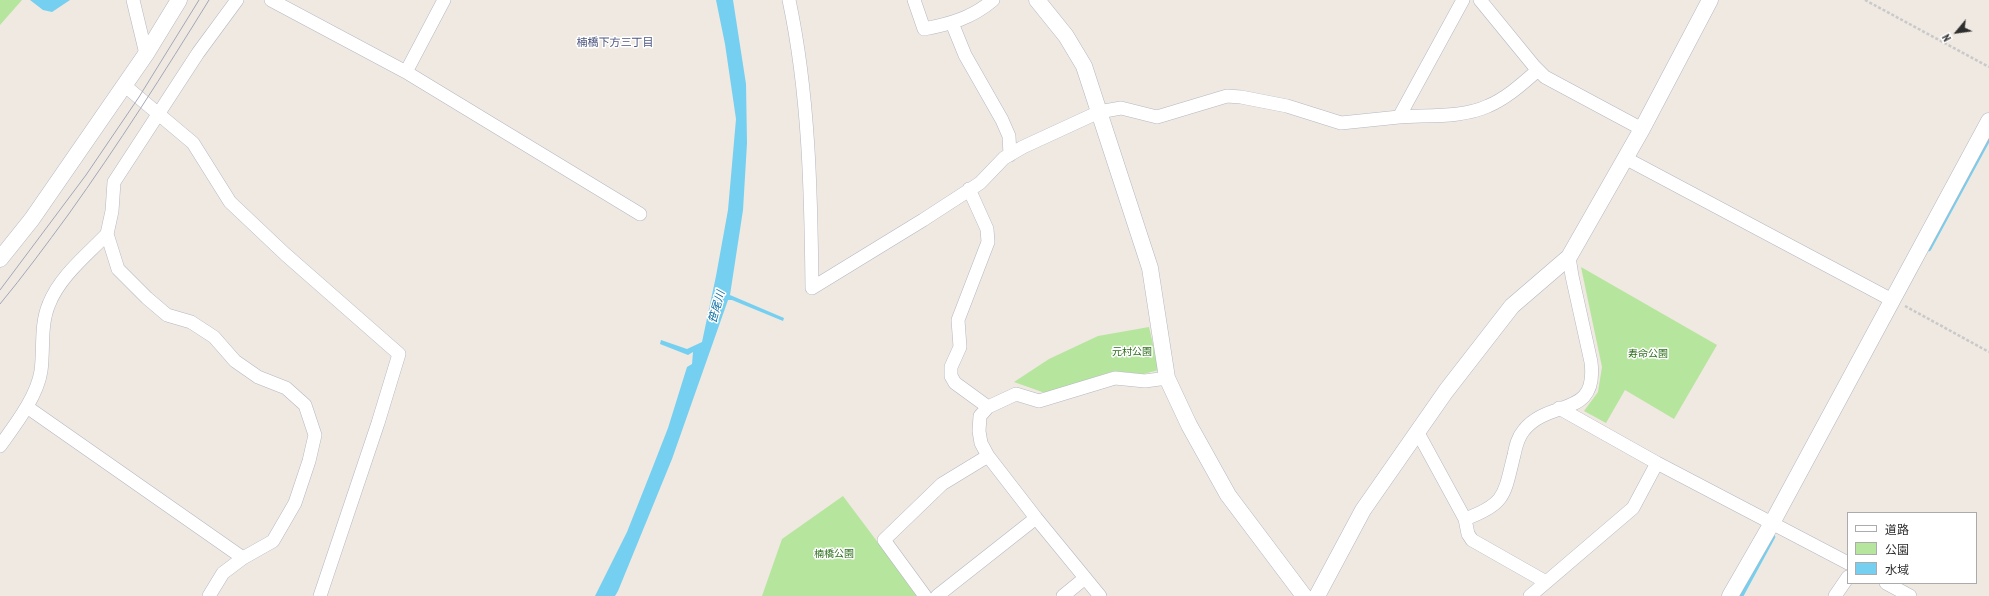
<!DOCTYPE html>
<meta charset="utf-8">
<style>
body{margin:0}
#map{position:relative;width:1989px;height:596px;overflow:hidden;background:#efe9e1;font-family:"PT Sans Narrow","Noto Sans JP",sans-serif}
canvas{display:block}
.legend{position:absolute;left:1847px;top:512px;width:130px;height:72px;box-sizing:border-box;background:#fff;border:1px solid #ababab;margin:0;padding:5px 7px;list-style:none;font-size:12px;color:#2e2e2e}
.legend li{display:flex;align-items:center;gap:8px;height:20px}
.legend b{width:20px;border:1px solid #ababab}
.north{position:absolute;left:1937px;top:12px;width:40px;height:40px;-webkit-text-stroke:3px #fff;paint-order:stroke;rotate:241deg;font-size:11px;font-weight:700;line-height:16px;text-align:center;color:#2e2e2e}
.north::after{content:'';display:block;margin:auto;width:14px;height:18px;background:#2e2e2e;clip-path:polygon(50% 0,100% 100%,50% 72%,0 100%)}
</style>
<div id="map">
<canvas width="1989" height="596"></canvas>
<ul class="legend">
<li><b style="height:5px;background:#fff"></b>道路</li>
<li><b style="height:11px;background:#b6e59e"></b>公園</li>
<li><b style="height:11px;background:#75cff0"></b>水域</li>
</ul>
<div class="north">N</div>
</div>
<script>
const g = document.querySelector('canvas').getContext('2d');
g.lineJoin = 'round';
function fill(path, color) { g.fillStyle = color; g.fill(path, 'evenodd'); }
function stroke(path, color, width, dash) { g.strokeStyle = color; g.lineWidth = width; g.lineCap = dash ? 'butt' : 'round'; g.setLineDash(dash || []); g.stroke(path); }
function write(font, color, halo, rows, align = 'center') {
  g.font = font + ' "PT Sans Narrow","Noto Sans JP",sans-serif'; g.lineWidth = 3; g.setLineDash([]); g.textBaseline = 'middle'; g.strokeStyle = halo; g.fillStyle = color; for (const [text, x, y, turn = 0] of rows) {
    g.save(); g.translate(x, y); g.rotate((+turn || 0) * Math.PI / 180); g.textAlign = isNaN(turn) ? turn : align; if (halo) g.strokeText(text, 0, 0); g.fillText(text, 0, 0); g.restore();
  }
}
fill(new Path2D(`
 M0 0H22L0 25Z
 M1581 267 1717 345 1674 419 1625 390 1606 423 1584 411 1598 392 1602 367Z
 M1149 327 1159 370 1143 374 1114 371 1045 393 1014 382 1049 359 1098 336Z
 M843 496 918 596H762L782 539Z`), '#b6e59e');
fill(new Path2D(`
 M30 0H70L52 12 43 10Z
 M716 0H733L746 84 747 143 743 210 730 295 784 318 783 321 732 300H728L672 459 618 591 615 596H595L627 532 652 469 668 428 687 367 692 364 693 352 688 355 660 344 661 340 687 349 702 342 716 276 728 210 736 119 725 44Z`), '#75cff0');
stroke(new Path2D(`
 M1929 249 1989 138
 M1741 596 1773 537`), '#75cff0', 4.5);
const minor = new Path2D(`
 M133 0 146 54
 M271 0 406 72 640 214
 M789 0C809 94 811 192 812 288L923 220 980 183 1004 158 1023 147 1099 112 1121 108 1157 117 1227 96 1241 97 1287 106 1341 123 1399 117 1463 0
 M914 0 924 29C950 24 972 18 993 0
 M1480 0 1534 66 1545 77 1642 129
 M952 23 965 55 1002 120 1009 136 1010 155
 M406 72 444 0
 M124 85 193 143 230 202 285 254 399 354 378 423 320 596
 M1399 117C1428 115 1462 118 1488 106 1507 98 1523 83 1538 70
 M1625 158 1892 300
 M969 189 987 229 988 242 958 320 960 347 951 367V376L955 383 988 407
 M27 407 243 558
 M1559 408 1657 463 1848 563
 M1417 431 1465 519 1468 534 1472 540 1546 582
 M0 446C15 425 37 397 41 371 44 349 40 325 49 304 60 276 87 255 107 234
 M1465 519C1506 504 1504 495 1514 455 1516 445 1518 437 1524 430 1550 398 1598 419 1591 362L1572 276 1569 257
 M1886 583 1910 596
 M209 596 223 573 243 558 273 541 295 503 309 461 315 435 305 405 286 388 258 377 235 361 214 337 191 322 167 315 147 298 118 269 107 234 112 211 114 182 198 53 237 0
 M925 596 884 540 942 484 988 456
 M937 596 1036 518
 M1063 596 1085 578
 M1100 596 1036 518 988 456 981 443 979 431 980 416 988 407 1016 394 1039 401 1115 378 1145 381 1167 378
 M1530 596 1633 508 1657 463
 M1835 596 1848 577`);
const tertiary = new Path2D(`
 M1037 0 1066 36 1084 66 1150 268 1167 378 1189 425 1228 495 1304 596
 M0 259 32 219 146 54 179 0
 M1317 596 1363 510 1446 391 1512 306 1569 257 1642 129 1710 0
 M1730 596 1772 523 1989 121`);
stroke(minor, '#b4b7c1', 14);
stroke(tertiary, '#b4b7c1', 17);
stroke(new Path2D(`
 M1865 0 1989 67
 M1905 306 1989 352`), '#c9c9c9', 2.5, [3, 2]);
stroke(minor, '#fff', 13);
stroke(tertiary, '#fff', 16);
stroke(new Path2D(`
 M0 290 86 175 139 97 199 0
 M0 304C24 275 46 245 68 215 118 145 164 73 209 0`), '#a3a6b8', 1);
write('10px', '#2c6e1b', '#fff', [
 ["元村公園",1132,352],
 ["寿命公園",1648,354],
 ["楠橋公園",834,554]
]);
write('11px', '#4d5680', '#fff', [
 ["楠橋下方三丁目",615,43]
]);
write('italic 11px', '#0d6fa3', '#fff', [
 ["笹尾川",717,307,-74]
]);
</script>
